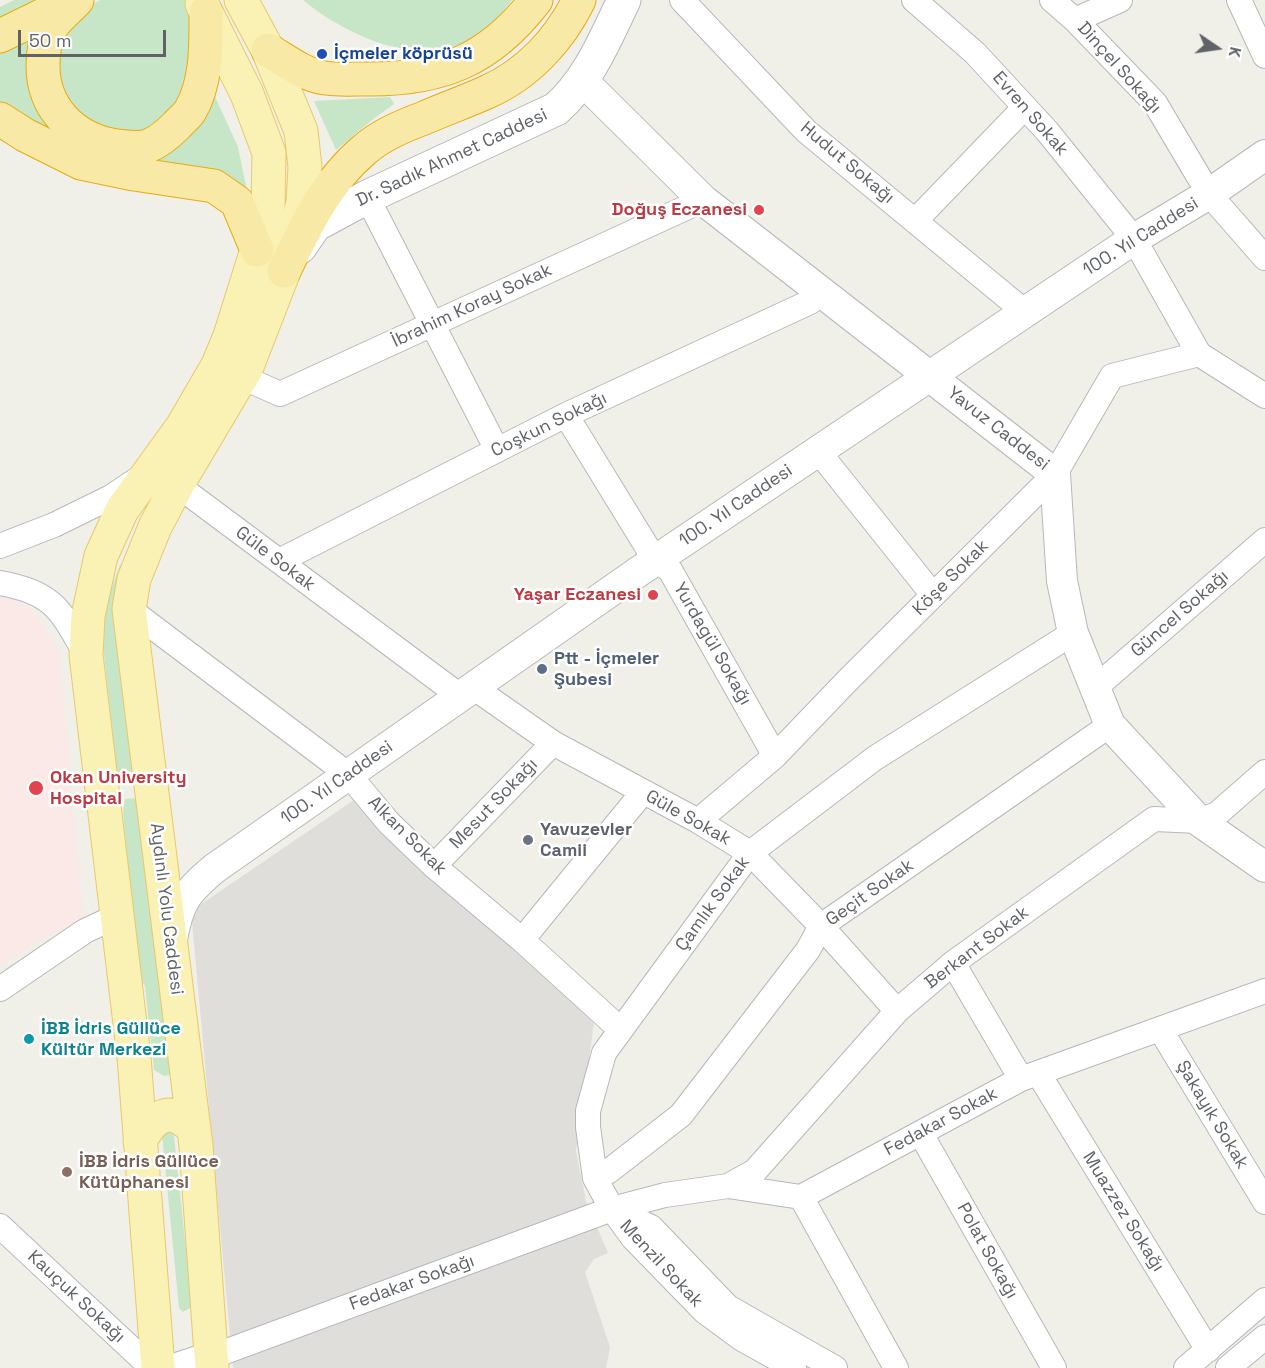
<!DOCTYPE html>
<meta charset="utf-8">
<style>
body{margin:0}
#map{position:relative;width:1265px;height:1368px;overflow:hidden;background:#f0efe8;font-family:"Space Grotesk",sans-serif}
canvas{display:block}
.north{position:absolute;left:1187px;top:18px;width:60px;height:60px;-webkit-text-stroke:4px #fff;paint-order:stroke;rotate:103deg;font-size:16px;font-weight:700;line-height:24px;text-align:center;color:#5f6367}
.north::after{content:'';display:block;margin:auto;width:21px;height:27px;background:#5f6367;clip-path:polygon(50% 0,100% 100%,50% 72%,0 100%)}
.scale{position:absolute;left:18px;top:30px;width:148px;height:27px;box-sizing:border-box;border:3px solid #5f6367;border-top:0;padding-left:8px;font-size:18px;line-height:21px;white-space:nowrap;color:#5f6367;-webkit-text-stroke:4px #fff;paint-order:stroke}
</style>
<div id="map">
<canvas width="1265" height="1368"></canvas>
<div class="north">K</div>
<div class="scale">50 m</div>
</div>
<script>
const g = document.querySelector('canvas').getContext('2d');
g.lineJoin = 'round';
function fill(path, color) { g.fillStyle = color; g.fill(path, 'evenodd'); }
function stroke(path, color, width, dash) { g.strokeStyle = color; g.lineWidth = width; g.lineCap = dash ? 'butt' : 'round'; g.setLineDash(dash || []); g.stroke(path); }
function write(font, color, halo, rows, align = 'center') {
  g.font = font + ' "Space Grotesk",sans-serif'; g.lineWidth = 5; g.setLineDash([]); g.textBaseline = 'middle'; g.strokeStyle = halo; g.fillStyle = color; for (const [text, x, y, turn = 0] of rows) {
    g.save(); g.translate(x, y); g.rotate((+turn || 0) * Math.PI / 180); g.textAlign = isNaN(turn) ? turn : align; if (halo) g.strokeText(text, 0, 0); g.fillText(text, 0, 0); g.restore();
  }
}
fill(new Path2D(`
 M357 798 594 1023 576 1151 586 1201 608 1253 594 1259 585 1272 610 1347 606 1368H233L191 911Z`), '#dfdeda');
fill(new Path2D(`
 M8 596 29 607 47 632 59 652 84 924 50 935 0 965V597Z`), '#fae9e7');
fill(new Path2D(`
 M14 0H38L0 18V7Z
 M100 0H186L193 18 185 105 158 129 106 136 67 107 55 73 62 38 89 6Z
 M303 0H512C501 15 488 29 473 39 420 70 345 35 303 0Z
 M40 34 83 151 0 110V42Z
 M211 88 238 147 251 211 138 161Z
 M390 97 394 104 372 120 336 150 314 101Z
 M120 565H126L136 776 120 778 117 775 103 645 105 606Z
 M137 798 176 1074 164 1076 154 1070 145 986 137 975 123 811 125 799Z
 M171 1130 174 1136 192 1307 183 1312 179 1308 162 1135Z`), '#c7e6c8');
const minor = new Path2D(`
 M682 0 806 131 1025 312
 M914 0 975 53 1047 131 1134 239 1199 354 1265 396
 M1052 0 1075 20 1155 103 1209 194 1265 258
 M1239 0 1265 56
 M1075 20 1120 0
 M367 197 497 450
 M915 221 1025 107
 M242 377 280 394 703 200
 M566 415 655 560 670 570 775 756
 M818 451 933 595
 M177 485 460 696
 M0 546 54 525 111 497 138 479
 M279 561 566 415 810 302 821 292
 M0 583C53 592 61 610 86 655
 M129 609 349 775 389 823 434 866 522 940 621 1030
 M473 687 553 743 698 821 750 853 821 926 897 1011
 M1095 688 1265 540
 M698 821 775 756 848 680 1055 474 1112 376 1199 354
 M434 866 553 743
 M522 940 643 792
 M953 963 1021 1079
 M0 989 85 931 117 916
 M1160 1029 1265 1202
 M1038 1073 1208 1350
 M921 1134 1054 1368
 M595 1178 609 1171 681 1115 808 950 821 926 1110 725
 M728 1186 755 1171 897 1011 953 963 1154 819 1199 821 1217 814 1265 772
 M801 1197 896 1368
 M615 1210 651 1227 728 1307 835 1368
 M0 1226 152 1368
 M211 1357 612 1209 665 1195 728 1186 801 1197 1021 1079 1265 991
 M794 1368 742 1339 704 1311 633 1238 612 1209 595 1178 588 1127V1111L604 1053 750 853 875 758 1073 633
 M1186 1368 1265 1300
 M1228 1368 1265 1337`);
const tertiary = new Path2D(`
 M583 81 703 200 1055 474 1062 581 1073 633 1110 725 1199 821 1265 867
 M172 940C178 903 186 892 215 868L638 572 1134 239 1209 194 1265 155
 M177 1368 211 1357`);
const secondary = new Path2D(`
 M300 247 315 225 367 197 556 109C589 80 605 39 624 0`);
const primary = new Path2D(`
 M140 1141C147 1128 160 1109 178 1117 183 1119 189 1125 194 1128
 M158 1368 134 1057 86 655 88 616 101 556 122 510 182 427 218 365 230 336 257 250 268 205 269 153 247 94 202 4
 M212 1368 196 1146 129 609 134 579 155 527 177 485 246 369 284 271 303 203 305 167 301 131 268 50 241 0`);
const trunk = new Path2D(`
 M77 0C69 9 55 19 50 30 44 42 43 53 43 66 43 107 72 137 111 145 123 147 136 149 148 146 159 142 169 133 177 125 181 120 187 116 190 111 207 83 206 45 206 13
 M0 36 68 3
 M268 50C285 60 304 75 325 78 338 80 353 79 366 79 441 80 490 60 536 0
 M0 119 25 135 81 163 134 174 214 186 237 202 257 250
 M284 271C305 227 326 182 364 150 381 135 403 126 424 118 445 109 467 101 487 92 528 74 560 39 579 0`);
stroke(minor, '#b5b8bb', 26);
stroke(tertiary, '#b5b8bb', 32);
stroke(secondary, '#b4b7bb', 35);
stroke(primary, '#e8c969', 35);
stroke(trunk, '#e8ab10', 35);
stroke(minor, '#fff', 24);
stroke(tertiary, '#fff', 30);
stroke(secondary, '#fff', 33);
stroke(primary, '#faf1b4', 33);
stroke(trunk, '#f8e9a6', 33);
for (const [x, y, r, color] of [
 [322,54,6,"#1a4fb4"],
 [759,210,6,"#e0444e"],
 [653,595,6,"#e0444e"],
 [542,669,6,"#5c6f8a"],
 [36,788,8,"#e0444e"],
 [528,840,6,"#6b7280"],
 [29,1039,6,"#0f9aa8"],
 [67,1172,6,"#8d6e63"]
]) { const dot = new Path2D(); dot.arc(x, y, r, 0, 2 * Math.PI); g.fillStyle = color; g.fill(dot); stroke(dot, '#fff', 2); }
write('bold 18px', '#164399', '#fff', [
 ["İçmeler köprüsü",334,54]
], 'left');
write('18px', '#5f6367', '#fff', [
 ["Dinçel Sokağı",1119,68,48],
 ["Evren Sokak",1030,114,49],
 ["Dr. Sadık Ahmet Caddesi",452,158,-25],
 ["Hudut Sokağı",847,163,40],
 ["100. Yıl Caddesi",1141,237,-32],
 ["İbrahim Koray Sokak",472,306,-25],
 ["Coşkun Sokağı",549,425,-26],
 ["Yavuz Caddesi",998,429,38],
 ["100. Yıl Caddesi",736,506,-34],
 ["Güle Sokak",275,559,37],
 ["Köşe Sokak",951,578,-45],
 ["Güncel Sokağı",1180,614,-41],
 ["Yurdagül Sokağı",712,644,60],
 ["100. Yıl Caddesi",337,783,-35],
 ["Mesut Sokağı",494,804,-46],
 ["Güle Sokak",688,818,29],
 ["Alkan Sokak",407,836,45],
 ["Geçit Sokak",870,893,-35],
 ["Çamlık Sokak",713,904,-54],
 ["Aydınlı Yolu Caddesi",166,909,83],
 ["Berkant Sokak",977,948,-37],
 ["Şakayık Sokak",1212,1115,59],
 ["Fedakar Sokak",941,1122,-28],
 ["Muazzez Sokağı",1123,1212,58],
 ["Polat Sokağı",987,1251,61],
 ["Menzil Sokak",661,1264,47],
 ["Fedakar Sokağı",412,1283,-20],
 ["Kauçuk Sokağı",76,1297,43]
]);
write('bold 18px', '#be3a42', '#fff', [
 ["Doğuş Eczanesi",747,210],
 ["Yaşar Eczanesi",641,595],
 ["Okan University",50,778,"left"],
 ["Hospital",50,799,"left"]
], 'right');
write('bold 18px', '#4e5e75', '#fff', [
 ["Ptt - İçmeler",554,659],
 ["Şubesi",554,680]
], 'left');
write('bold 18px', '#5b616d', '#fff', [
 ["Yavuzevler",540,830],
 ["Camii",540,851]
], 'left');
write('bold 18px', '#0d838f', '#fff', [
 ["İBB İdris Güllüce",41,1029],
 ["Kültür Merkezi",41,1050]
], 'left');
write('bold 18px', '#785e54', '#fff', [
 ["İBB İdris Güllüce",79,1162],
 ["Kütüphanesi",79,1183]
], 'left');
</script>
